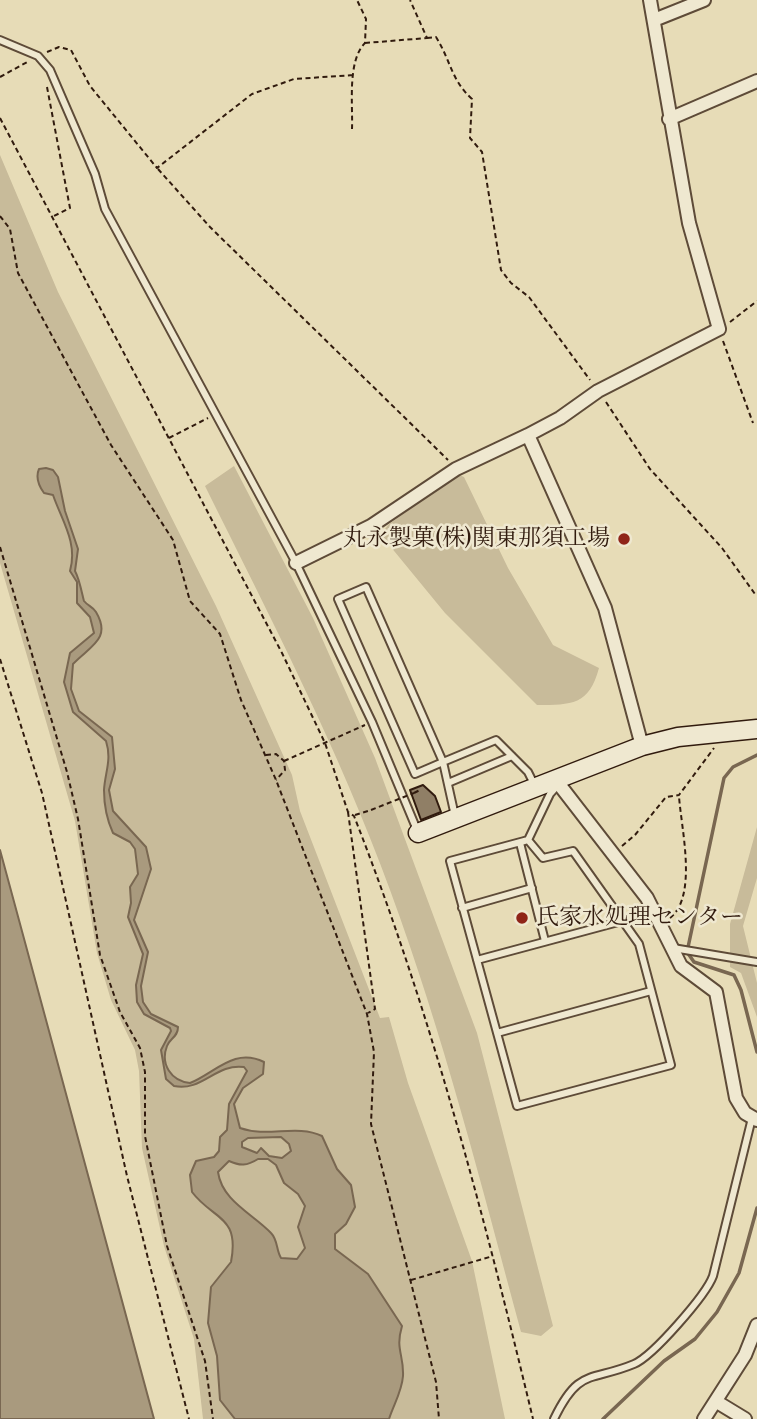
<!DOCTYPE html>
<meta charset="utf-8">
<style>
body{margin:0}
canvas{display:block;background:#e7dcb7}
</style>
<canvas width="757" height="1419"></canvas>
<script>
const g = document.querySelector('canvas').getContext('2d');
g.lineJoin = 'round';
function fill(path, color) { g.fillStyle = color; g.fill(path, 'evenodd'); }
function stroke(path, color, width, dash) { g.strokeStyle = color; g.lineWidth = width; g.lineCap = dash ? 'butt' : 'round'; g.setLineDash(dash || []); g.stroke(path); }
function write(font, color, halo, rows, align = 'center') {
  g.font = font + ' "Libre Bodoni","Noto Serif JP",serif'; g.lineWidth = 5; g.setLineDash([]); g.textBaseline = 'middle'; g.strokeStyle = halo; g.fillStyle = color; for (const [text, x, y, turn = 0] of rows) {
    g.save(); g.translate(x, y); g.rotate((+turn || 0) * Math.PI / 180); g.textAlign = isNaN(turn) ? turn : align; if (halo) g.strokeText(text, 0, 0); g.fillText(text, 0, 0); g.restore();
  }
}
fill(new Path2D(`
 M0 155 58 292 216 606 292 775 300 811 380 1018 389 1017 408 1083 472 1261 505 1419H203L194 1339 164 1246 142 1148 139 1071 135 1050 111 1000 97 953 75 821 0 563Z
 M234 466 313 618 375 758 419 877 477 1033 553 1326 541 1336 521 1332C481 1183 443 1034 390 890 339 750 271 619 205 486Z
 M457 474 464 477 508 568 553 645 599 668C589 705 572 705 537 705L445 613 381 535 388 525Z
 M757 827V878L743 926 757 983V1017L741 973 730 967V924Z`), '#c8bb9a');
const water = new Path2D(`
 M46 468 53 470 58 477 65 511 78 549 75 571C80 580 83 599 84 601 88 606 93 607 96 612 112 639 90 646 73 664L71 689 79 711 112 737 115 769 109 790 113 811 146 847 151 869 134 920 148 952 141 986 143 1002 151 1014 178 1027C178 1037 170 1038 167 1046 160 1064 171 1081 190 1083 215 1073 234 1047 264 1062L263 1074 243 1088 234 1104 240 1128C268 1138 296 1124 322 1136L337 1169 351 1185 355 1207 346 1224 335 1234V1249L368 1274 402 1326C395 1350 404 1354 403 1376 402 1391 394 1404 389 1419H235L220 1400 217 1356 208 1323 211 1287 231 1262C240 1215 213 1220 192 1192L190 1175 196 1161 214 1157 219 1151 220 1137 227 1130 229 1104 247 1071 244 1067C216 1063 202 1092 174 1086L166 1079 161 1050 171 1031 170 1028 144 1014 137 1002 136 985 143 954 128 917 131 903 130 887 138 874 135 849 130 842 113 833C107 820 104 804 104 790 105 772 112 760 106 741L73 712 64 682 70 653 94 633 90 617 77 603V582L70 571C78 543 62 521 53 495L44 493C39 486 35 478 39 469ZM281 1137 289 1144 291 1151 282 1158 269 1156 261 1148 257 1153 242 1147V1142L248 1138ZM258 1159H268L276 1165 284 1183 298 1194 305 1206 298 1227 305 1248 297 1259 281 1258C276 1250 278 1240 271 1233 253 1214 222 1201 218 1172L229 1161C240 1166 247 1166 258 1159Z
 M0 850 154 1419H0Z`);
fill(water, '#a99a7e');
stroke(water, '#796751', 2);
stroke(new Path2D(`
 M757 755 733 767 724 778 687 952 694 962 734 975 741 990 757 1052
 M603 1419 664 1361 695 1339 717 1312 739 1273 757 1208`), '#796751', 3.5);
const building = new Path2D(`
 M423 785 435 796 441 812 421 820 410 790Z`);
fill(building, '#907f66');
stroke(building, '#311b0e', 2);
const lane = new Path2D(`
 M0 40 38 56 50 70 95 174 105 209 296 563 372 722 417 830
 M448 783 512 756
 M455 816 443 762 415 774 338 599 366 587 443 762 496 740 528 772 535 786
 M528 840 543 858 573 851 639 944 671 1065 517 1106 450 861 528 840 550 794 558 785
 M520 843 545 941
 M462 908 532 888
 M673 948 757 962
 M477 960 622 921
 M497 1033 651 991
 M554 1419C579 1367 591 1382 634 1364 653 1356 706 1295 713 1276L752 1118`);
const street = new Path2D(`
 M654 20 704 0
 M669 119 757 81
 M296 563 371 526 456 469 528 435
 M642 746 605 608 528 435 560 418 598 391 719 329 689 223 650 0
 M555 779 647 898 681 966 716 992 736 1098 745 1113 757 1120
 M717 1402 745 1419
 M704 1419 745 1355 757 1325`);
const secondary = new Path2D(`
 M418 833 642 746 678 737 757 729`);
stroke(lane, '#5e4b38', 10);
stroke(street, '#5e4b38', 16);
stroke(secondary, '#311b0e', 21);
stroke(new Path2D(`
 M427 38 436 37C451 61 451 80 472 99L470 138 482 152 501 270 511 283 529 297 590 380
 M365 43 427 38 410 0
 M47 52 59 47 71 50 90 86 157 168 252 94 294 79 354 75
 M0 77 29 61
 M47 87 70 208 54 216
 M0 118 282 653 325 743 348 812 354 816C431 1012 484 1215 533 1419
 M352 129C353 105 347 61 365 43L366 19 357 0
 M158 169 210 227 448 460
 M0 216 10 229 18 273 111 445 173 540 190 601 220 634 241 700 276 780 367 1014 374 1052 371 1124 436 1382 439 1419
 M730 322 757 301
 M723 341 753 423
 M606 402 650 469 722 548 755 594
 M169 438 208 418
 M0 547 67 772 78 819 100 955 120 1012 140 1048 145 1072V1136L167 1246 205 1361 213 1419
 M0 659 42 793 127 1176 189 1419
 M266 755 276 754 284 761 285 770 276 780
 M284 761 365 725
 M414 793 420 790
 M348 812 375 1009 368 1013
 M355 815 371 810
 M622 846 635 835 666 797 679 795 714 748
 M670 918C698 896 681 828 679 796
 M411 1280 493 1256`), '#311b0e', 2, [5, 3.5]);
stroke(lane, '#efe8d0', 6);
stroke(street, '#efe8d0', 12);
stroke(secondary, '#efe8d0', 18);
stroke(new Path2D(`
 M371 810 414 793`), '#311b0e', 2, [5, 3.5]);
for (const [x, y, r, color] of [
 [624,539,7,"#8f2418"],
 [522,918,7,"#8f2418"]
]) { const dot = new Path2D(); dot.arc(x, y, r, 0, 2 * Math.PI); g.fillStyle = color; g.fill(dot); stroke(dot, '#efe8d0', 2.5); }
write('23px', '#311b0e', '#efe8d0', [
 ["丸永製菓(株)関東那須工場",610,539],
 ["氏家水処理センター",536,918,"left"]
], 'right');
</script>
